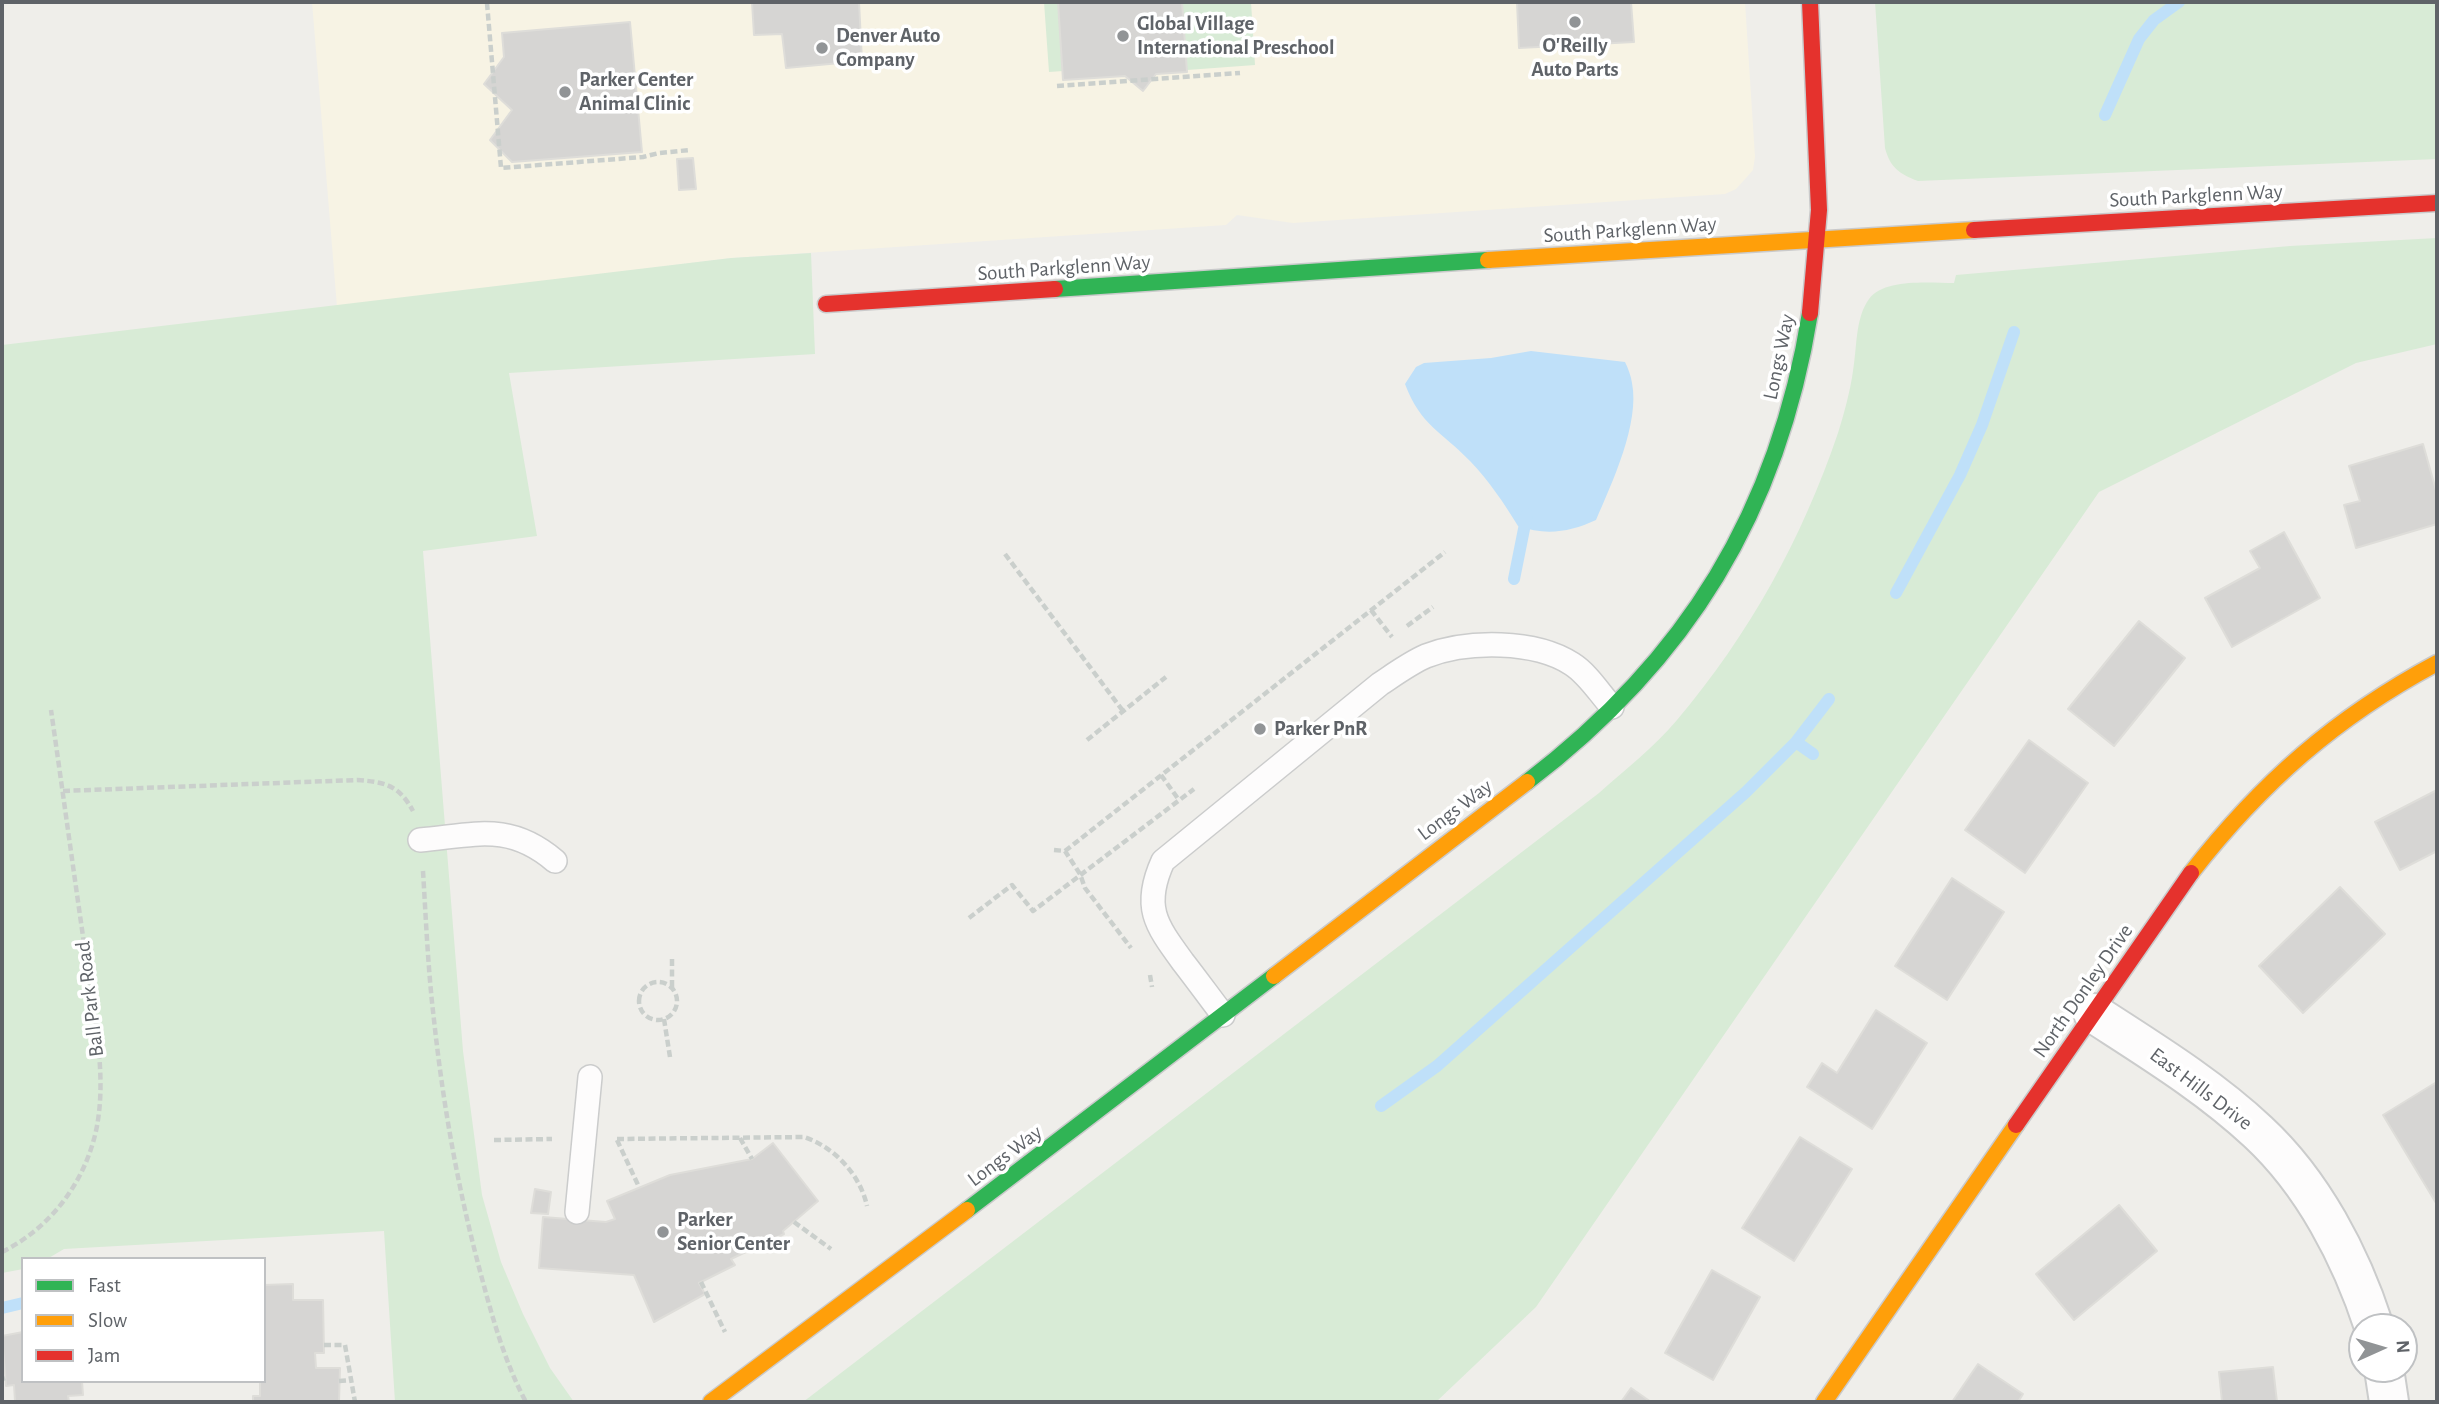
<!DOCTYPE html>
<style>
body{margin:0}
#map{position:relative;width:2439px;height:1404px;overflow:hidden;background:#efeeea;font-family:"Alegreya Sans",sans-serif}
canvas{display:block}
.frame{position:absolute;inset:0;border:4px solid #5f6368;pointer-events:none}
.legend{position:absolute;left:21px;top:1257px;width:245px;height:126px;box-sizing:border-box;background:#fff;border:2px solid #bfc1c3;margin:0;padding:9px 12px;list-style:none;font-size:21px;color:#5f6368}
.legend li{display:flex;align-items:center;gap:14px;height:35px}
.legend b{width:35px;border:2px solid #bfc1c3}
.north{position:absolute;left:2348px;top:1313px;width:70px;height:70px;box-sizing:border-box;background:#fff;border:2px solid #bfc1c3;border-radius:50%;rotate:86deg;font-size:19px;font-weight:700;line-height:28px;text-align:center;color:#5f6368}
.north::after{content:'';display:block;margin:auto;width:24px;height:32px;background:#919496;clip-path:polygon(50% 0,100% 100%,50% 72%,0 100%)}
</style>
<div id="map">
<canvas width="2439" height="1404"></canvas>
<div class="frame"></div>
<ul class="legend">
<li><b style="height:9px;background:#30b455"></b>Fast</li>
<li><b style="height:9px;background:#ff9f0a"></b>Slow</li>
<li><b style="height:9px;background:#e5322d"></b>Jam</li>
</ul>
<div class="north">N</div>
</div>
<script>
const g = document.querySelector('canvas').getContext('2d');
g.lineJoin = 'round';
function fill(path, color) { g.fillStyle = color; g.fill(path, 'evenodd'); }
function stroke(path, color, width, dash) { g.strokeStyle = color; g.lineWidth = width; g.lineCap = dash ? 'butt' : 'round'; g.setLineDash(dash || []); g.stroke(path); }
function write(font, color, halo, rows, align = 'center') {
  g.font = font + ' "Alegreya Sans",sans-serif'; g.lineWidth = 7; g.setLineDash([]); g.textBaseline = 'middle'; g.strokeStyle = halo; g.fillStyle = color; for (const [text, x, y, turn = 0] of rows) {
    g.save(); g.translate(x, y); g.rotate((+turn || 0) * Math.PI / 180); g.textAlign = isNaN(turn) ? turn : align; if (halo) g.strokeText(text, 0, 0); g.fillText(text, 0, 0); g.restore();
  }
}
fill(new Path2D(`
 M312 2H1745L1755 157 1753 170 1746 178 1736 189 1725 194 1293 223 1237 215 1226 225 731 258 337 307Z`), '#f7f3e4');
fill(new Path2D(`
 M1044 2H1058L1063 71 1049 72Z
 M1182 2H1251L1255 65 1187 70Z
 M1875 2H2437V159L1918 181C1899 174 1890 167 1885 148Z
 M2437 238V344L2356 363 2099 492 1536 1307 1436 1402H803L1599 793C1626 769 1654 747 1677 720 1749 635 1802 539 1838 433 1844 414 1850 392 1853 371 1857 349 1855 318 1869 299 1884 278 1930 283 1954 283L1956 275 2290 246Z
 M811 253 815 354 509 373 537 536 423 551 463 1051 482 1195 501 1262 523 1314 550 1368 574 1402H395L384 1231 64 1249 47 1259H23V1269L2 1273V345L731 258Z`), '#d8ebd6');
fill(new Path2D(`
 M1531 351 1625 362C1628 368 1631 376 1632 383 1640 423 1612 483 1596 520 1570 532 1546 536 1518 526 1504 503 1489 481 1470 461 1441 431 1421 426 1405 384L1416 367 1424 363 1491 358Z`), '#bfe0f9');
stroke(new Path2D(`
 M2105 115 2139 39 2154 20 2179 2
 M1514 579 1527 514
 M1896 593 1960 475 1982 425 2014 332
 M1796 742 1813 754
 M1381 1106 1437 1066 1746 792 1796 742 1829 699
 M2 1308 23 1303`), '#bfe0f9', 12);
const building = new Path2D(`
 M752 2H859L862 61 786 68 782 34 754 35Z
 M1058 2H1182L1187 72 1156 74 1143 91 1125 76 1063 80Z
 M1517 2H1631L1634 42 1519 48Z
 M630 22 642 152 512 162 490 140 512 110 484 84 504 57 502 33Z
 M693 158 696 189 679 190 677 159Z
 M2423 444 2437 494V524L2356 548 2344 505 2360 501 2349 466Z
 M2284 532 2320 598 2232 647 2205 598 2260 568 2250 551Z
 M2139 621 2185 658 2114 746 2068 709Z
 M2029 740 2088 783 2025 873 1965 830Z
 M2437 790V851L2400 870 2375 822Z
 M1952 878 2004 912 1947 1000 1895 966Z
 M2340 887 2385 934 2303 1013 2259 966Z
 M1876 1010 1927 1043 1872 1129 1807 1087 1822 1063 1837 1073Z
 M2435 1083 2437 1087 2436 1203 2383 1115Z
 M1800 1137 1852 1169 1794 1261 1742 1228Z
 M773 1143 818 1201 783 1231 784 1234 731 1259 735 1265 699 1283 705 1294 654 1322 634 1275 539 1268 543 1217 606 1222 615 1219 607 1201 670 1175 752 1159Z
 M535 1189 551 1192 548 1214 531 1213Z
 M2119 1205 2157 1251 2074 1320 2036 1274Z
 M1712 1270 1760 1297 1713 1380 1665 1353Z
 M293 1284V1300H323L324 1353H315L316 1368H340L339 1402H253V1396H260V1381H264V1285Z
 M23 1332V1381H82L83 1395 68 1396 69 1402H5L15 1401 14 1385 6 1386 2 1336Z
 M1978 1364 2023 1394 2018 1402H1952Z
 M2273 1367 2277 1402H2222L2219 1372Z
 M1631 1388 1651 1402H1621Z`);
fill(building, '#d6d5d3');
stroke(building, '#deddd9', 2);
const lane = new Path2D(`
 M420 840C475 835 509 822 555 861
 M1223 1015C1210 998 1197 980 1183 962 1156 925 1142 907 1163 861L1380 684C1395 674 1410 663 1426 656 1468 640 1535 640 1572 664 1588 674 1600 694 1612 707
 M577 1212 590 1077`);
const street = new Path2D(`
 M2093 1013C2150 1050 2209 1086 2258 1132 2313 1183 2351 1256 2374 1327
 M2384 1369 2389 1402`);
const fast = new Path2D(`
 M1055 289 1488 260
 M1527 782C1687 660 1778 512 1810 313
 M967 1210 1274 976`);
const slow = new Path2D(`
 M1488 260 1974 230
 M2191 873C2261 783 2336 717 2437 663
 M1274 976 1527 782
 M711 1402 967 1210
 M1824 1402 2016 1125`);
const jam = new Path2D(`
 M1810 2 1819 210 1810 313
 M1974 230 2437 203
 M826 304 1055 289
 M2016 1125 2191 873`);
stroke(lane, '#cbcccc', 26);
stroke(street, '#cbcccc', 42);
stroke(fast, '#cacacb', 19);
stroke(slow, '#cacacb', 19);
stroke(jam, '#cacacb', 19);
stroke(new Path2D(`
 M487 3 501 168 643 157 659 153 690 150
 M1057 86 1240 73
 M638 107 671 105
 M1005 554 1123 711
 M1371 610 1392 637
 M1407 626 1433 607
 M1087 740 1166 677
 M1161 775 1179 800
 M63 791 357 780C385 782 399 785 413 811
 M1054 850 1065 851 1080 874 1085 888 1131 948
 M1065 851 1445 552
 M423 871C426 920 428 970 434 1020 443 1104 458 1189 480 1271 492 1316 504 1361 526 1402
 M969 918 1012 885 1033 911 1194 789
 M1150 975 1152 987
 M639 1001a19 19 0 1 1 38 0a19 19 0 1 1-38 0Z
 M672 987V959
 M664 1019 670 1057
 M740 1138 752 1159
 M617 1139 804 1137C834 1147 860 1174 867 1206
 M494 1140 552 1139
 M617 1140 639 1187
 M794 1222 831 1249
 M2 1252C50 1228 84 1184 96 1131 108 1075 93 1013 86 957 74 875 63 793 51 710
 M701 1282 725 1332
 M324 1345H345L355 1402
 M2 1379 5 1378
 M339 1381 351 1380`), '#cacfcc', 4.5, [7, 3.5]);
stroke(lane, '#fdfcfc', 23);
stroke(street, '#fdfcfc', 38);
stroke(fast, '#30b455', 16);
stroke(slow, '#ff9f0a', 16);
stroke(jam, '#e5322d', 16);
for (const [x, y, r, color] of [
 [1575,22,7,"#919496"],
 [1123,36,7,"#919496"],
 [822,48,7,"#919496"],
 [565,92,7,"#919496"],
 [1260,729,7,"#919496"],
 [663,1232,7,"#919496"]
]) { const dot = new Path2D(); dot.arc(x, y, r, 0, 2 * Math.PI); g.fillStyle = color; g.fill(dot); stroke(dot, '#fff', 2.5); }
write('bold 21px', '#5f6368', '#fff', [
 ["Global Village",1137,24],
 ["International Preschool",1137,48],
 ["Denver Auto",836,36],
 ["Company",836,60],
 ["O'Reilly",1575,46,"center"],
 ["Auto Parts",1575,70,"center"],
 ["Parker Center",579,80],
 ["Animal Clinic",579,104],
 ["Parker PnR",1274,729],
 ["Parker",677,1220],
 ["Senior Center",677,1244]
], 'left');
write('21px', '#5f6368', '#fff', [
 ["South Parkglenn Way",2196,196,-3],
 ["South Parkglenn Way",1630,230,-4],
 ["South Parkglenn Way",1064,268,-4],
 ["Longs Way",1779,357,-78],
 ["Longs Way",1455,810,-37],
 ["North Donley Drive",2083,991,-55],
 ["Ball Park Road",90,999,-97],
 ["East Hills Drive",2201,1089,37],
 ["Longs Way",1005,1156,-37]
]);
</script>
